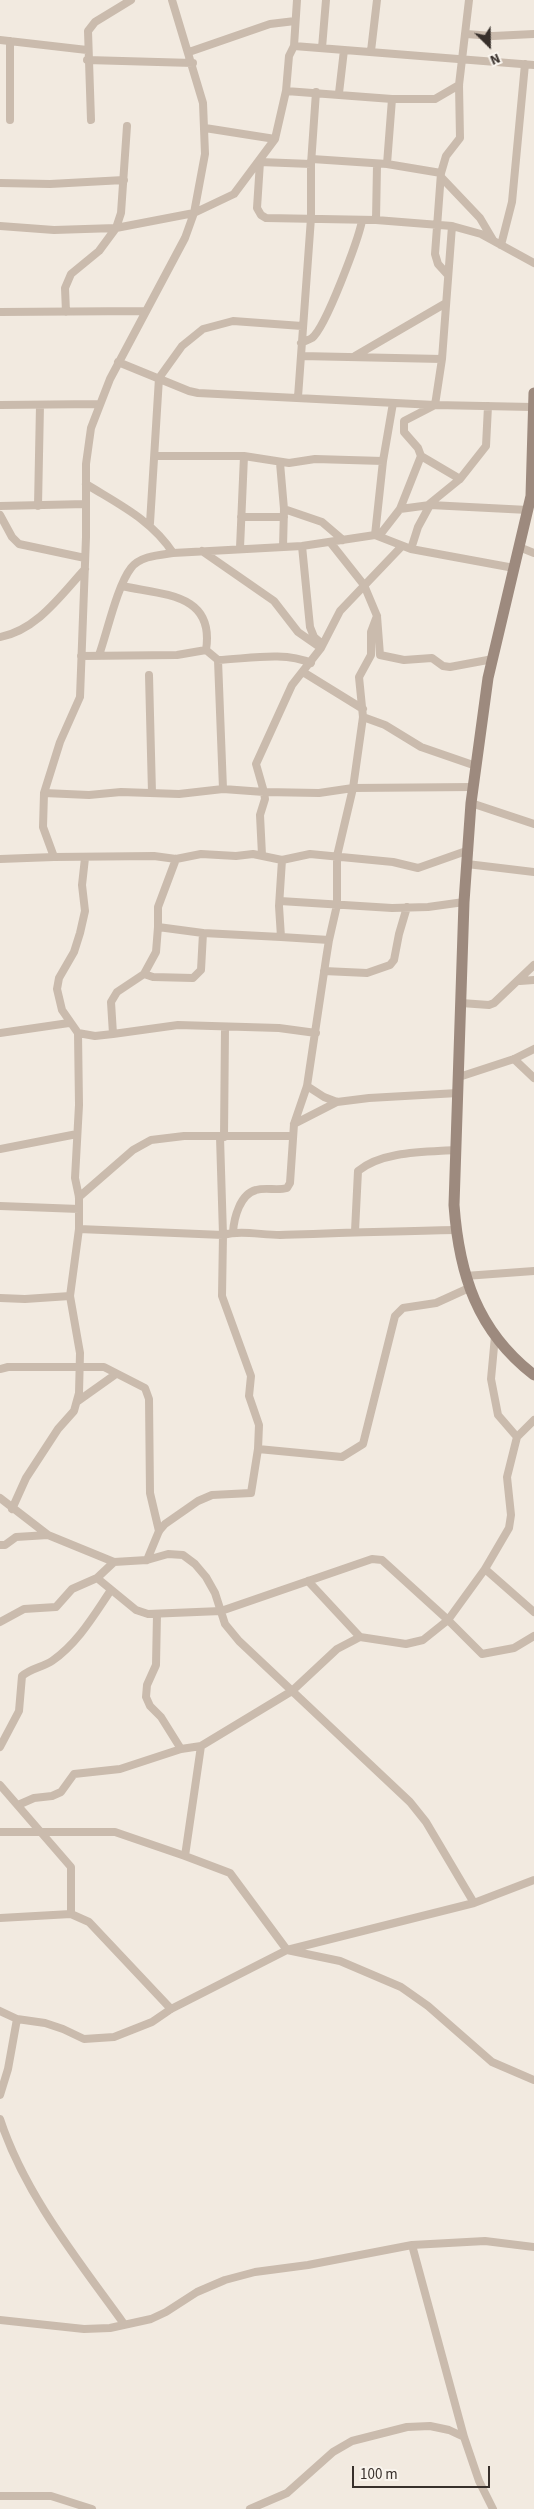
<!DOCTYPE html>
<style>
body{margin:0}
#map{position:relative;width:534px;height:2509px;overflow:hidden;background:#f2eae0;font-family:"Source Sans 3",sans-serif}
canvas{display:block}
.north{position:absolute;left:464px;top:20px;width:50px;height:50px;-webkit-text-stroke:4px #f9f4ed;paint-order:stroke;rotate:157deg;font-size:14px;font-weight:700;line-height:20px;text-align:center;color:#38302b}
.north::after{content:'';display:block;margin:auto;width:18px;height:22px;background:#38302b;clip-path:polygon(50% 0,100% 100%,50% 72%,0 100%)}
.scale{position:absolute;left:352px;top:2466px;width:138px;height:22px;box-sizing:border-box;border:2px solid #38302b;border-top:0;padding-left:6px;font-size:15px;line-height:18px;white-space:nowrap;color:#38302b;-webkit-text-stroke:4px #f9f4ed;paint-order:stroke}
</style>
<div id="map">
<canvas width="534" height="2509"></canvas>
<div class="north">N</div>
<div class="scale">100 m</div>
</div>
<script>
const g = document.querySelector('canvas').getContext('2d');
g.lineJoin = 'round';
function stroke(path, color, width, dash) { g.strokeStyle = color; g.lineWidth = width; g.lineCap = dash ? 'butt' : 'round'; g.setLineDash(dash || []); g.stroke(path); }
stroke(new Path2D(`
 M466 34 493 36 534 34
 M0 40 87 50
 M294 46 297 0
 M322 48 326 0
 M371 51 377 0
 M189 52 270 24 295 21
 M87 60 193 63
 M286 91 392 99H435L459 85
 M339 93 344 50
 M10 120V41
 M91 120 88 31 95 22 131 0
 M205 128 275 139
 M312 159 387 164 441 173
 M311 164 260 162 257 208 261 215 266 218 376 220 452 226 481 234 534 263
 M387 164 392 99
 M441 177 480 218 493 240
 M0 183 50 184 124 180
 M376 220 377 165
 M0 226 54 230 116 228 194 213 234 194 275 139 286 91 289 56 294 46 534 65
 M501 245 512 202 525 64
 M448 275 438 264 435 254 441 173 446 156 460 138 459 85 469 0
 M0 312 144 311
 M66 312 65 288 71 274 99 251 116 228 121 213 127 126
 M301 343C304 341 309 340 312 338 326 327 358 240 362 221
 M301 356 442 359
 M355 356 446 303
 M118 362 189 391 198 393 435 405 532 407
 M298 397 311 218V164L316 92
 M0 405 99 404
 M155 456H244L289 463 315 459 383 461
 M421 456 460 479
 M280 463 284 509 283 547
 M86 484C118 504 152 520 173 553L302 546 375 535 411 549 514 568
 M428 505 460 479 486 446 488 406
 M0 506 86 504
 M38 506 40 405
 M284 509 322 522 343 540
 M400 509 430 505 528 510
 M0 515 12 537 19 544 85 558
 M241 517H284
 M150 523 159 378 182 346 203 329 233 321 302 326
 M375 535 383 461 393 403
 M379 536 400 509 421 456 418 448 404 432V421L435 405 442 359 452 226
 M330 542 364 585 377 616 380 655 404 660 432 658 443 666 450 667 493 659
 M302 546 310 627 314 637 320 642
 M519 547 534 553
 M240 548 244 456
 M411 549 418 527 430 505
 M202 551 274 601 298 632 321 648
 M122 586C163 595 215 593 206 650
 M0 637C37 630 61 595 85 569
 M99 655C107 633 117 586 131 568 140 556 159 555 173 553
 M81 656 177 655 206 650 218 660C247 659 284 651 311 663
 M303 672 363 709
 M149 675 152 793
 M363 717 385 725 421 747 476 766
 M223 789 264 792 256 764 292 685 321 648 340 611 402 546
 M44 793 89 795 121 792 179 794 223 789 218 660
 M471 803 534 824
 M262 855 260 815 265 799 264 792 319 793 353 788 363 717 359 677 371 655V632L377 616
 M54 857 154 856 176 859 201 854 236 856 253 854 282 860 310 854 393 862 418 868 469 850
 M0 859 54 857 43 827 44 793 60 742 80 697 86 537V464L91 428 110 379 185 238 194 213 205 154 203 103 172 0
 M176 859 158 907V927L203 933
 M467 864 534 872
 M280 901 392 908 428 907 464 902
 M329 940 337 905V856L353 788 473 787
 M324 971 367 973 390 965 394 960 399 934 407 907
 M144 974 153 977 193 978 201 970 203 933 281 937
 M520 981 534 980
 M461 1003 489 1005 494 1003 534 965
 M0 1033 69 1023
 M78 1033 95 1036 113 1034 178 1025 279 1028 316 1033
 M113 1034 111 1002 117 992 144 974 156 952 158 927
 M514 1059 534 1078
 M459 1077 514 1059 534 1049
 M307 1086 324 1097 337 1102 369 1098 458 1093
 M294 1124 337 1102
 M224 1137 225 1028
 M0 1149 77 1134
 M79 1197 133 1150 151 1140 184 1136H292
 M0 1206 79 1209
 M79 1229 223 1235C241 1230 261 1235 280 1235 339 1233 397 1231 456 1230
 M355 1231 358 1171C382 1151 425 1152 455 1150
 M233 1232C234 1218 240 1194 256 1190 266 1187 277 1191 287 1188L290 1183 294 1124 307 1086 326 959 329 940 281 937 279 906 282 860
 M465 1276 534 1271
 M0 1298 25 1299 70 1296
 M495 1336 491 1379 498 1415 517 1437 507 1477 511 1515 509 1528 485 1569 534 1612
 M0 1369 8 1367H104L145 1388 149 1399 150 1493 159 1531
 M78 1401 116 1374
 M517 1437 534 1420
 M258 1449 342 1457 363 1444 395 1316 403 1308 436 1303 469 1288
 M0 1498 48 1535 114 1562 147 1560 168 1554 183 1555 195 1564 206 1577 215 1593 225 1624 239 1641 410 1802 426 1822 474 1903
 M12 1509 26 1478 58 1429 74 1411 79 1393 80 1353 70 1296 79 1229V1197L75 1178 79 1105 78 1033 62 1010 57 989 59 978 74 952 80 933 85 911 82 885 85 858
 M0 1545H5L16 1537 48 1535
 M147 1560 159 1531 165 1524 198 1501 212 1495 251 1493 258 1449 259 1425 249 1396 251 1376 222 1296 223 1235 220 1137
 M97 1578 136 1610 148 1614 221 1611 372 1559 382 1560 448 1620 485 1569
 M308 1581 360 1637
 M157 1614 156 1665 147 1685 146 1697 150 1706 161 1717 181 1749
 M0 1622 24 1609 56 1607 72 1589 97 1578 114 1562
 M201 1746 185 1856 230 1873 287 1950 340 1961 401 1987 428 2006 492 2062 534 2080
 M0 1747 19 1711 22 1676C31 1668 43 1667 52 1661 78 1643 94 1615 111 1590
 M0 1785 71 1867V1914L89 1922 171 2009
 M18 1805 34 1798 52 1796 61 1792 74 1774 120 1769 181 1749 201 1746 292 1691 337 1649 360 1637 406 1644 423 1640 448 1620 482 1654 514 1648 534 1636
 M0 1832H115L185 1856
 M0 1918 71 1914
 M0 2011 17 2019 45 2023 63 2029 84 2039 114 2037 152 2022 171 2009 287 1950 474 1903 534 1880
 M0 2095 8 2069 17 2019
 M0 2119C25 2195 78 2260 124 2324
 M412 2245 464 2437 479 2481 493 2509
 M0 2320 84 2329 110 2328 151 2319 166 2312 197 2292 225 2280 255 2272 308 2265 412 2245 485 2241 534 2247
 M0 2496H51L92 2509
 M250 2509 287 2493 333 2452 352 2441 407 2427 430 2426 449 2430 464 2437`), '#cabbad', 8);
stroke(new Path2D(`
 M534 393 531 496 488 678 471 803 464 902 454 1205C459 1274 477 1331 534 1375`), '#9d8a7e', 11);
</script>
